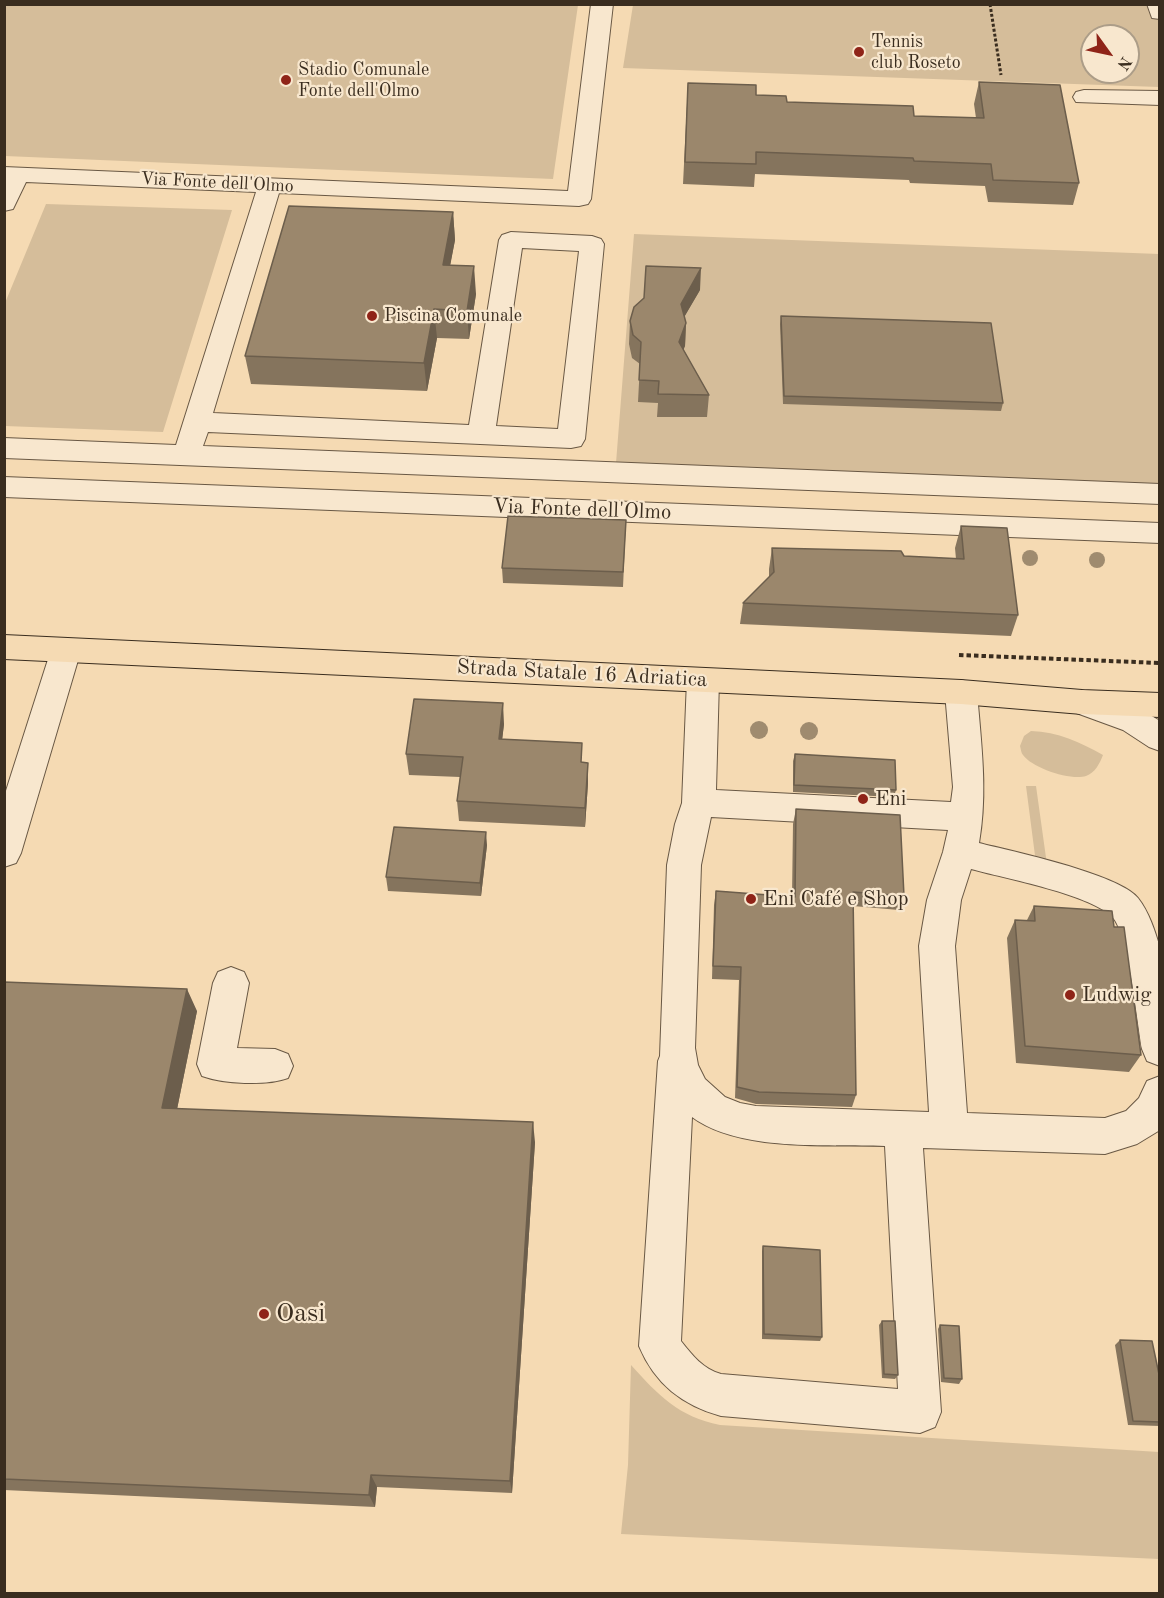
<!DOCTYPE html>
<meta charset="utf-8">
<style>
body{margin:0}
#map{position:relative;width:1164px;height:1598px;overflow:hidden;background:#f5dab3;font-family:"Old Standard TT",serif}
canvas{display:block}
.frame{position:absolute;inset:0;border:6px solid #3a2d1f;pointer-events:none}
.north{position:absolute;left:1080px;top:24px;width:60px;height:60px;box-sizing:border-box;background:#f8e7ce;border:2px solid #ac9d88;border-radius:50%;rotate:123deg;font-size:16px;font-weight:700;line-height:24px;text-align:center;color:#3a2d1f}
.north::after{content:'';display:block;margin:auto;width:21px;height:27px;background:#8f2418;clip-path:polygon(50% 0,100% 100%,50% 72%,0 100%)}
</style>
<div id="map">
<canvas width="1164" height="1598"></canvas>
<div class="frame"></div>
<div class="north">N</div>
</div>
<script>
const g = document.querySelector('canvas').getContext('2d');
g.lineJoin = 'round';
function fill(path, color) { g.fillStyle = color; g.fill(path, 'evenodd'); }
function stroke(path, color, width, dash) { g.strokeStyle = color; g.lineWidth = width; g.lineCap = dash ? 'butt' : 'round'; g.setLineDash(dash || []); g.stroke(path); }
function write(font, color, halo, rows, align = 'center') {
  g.font = font + ' "Old Standard TT",serif'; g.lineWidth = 4.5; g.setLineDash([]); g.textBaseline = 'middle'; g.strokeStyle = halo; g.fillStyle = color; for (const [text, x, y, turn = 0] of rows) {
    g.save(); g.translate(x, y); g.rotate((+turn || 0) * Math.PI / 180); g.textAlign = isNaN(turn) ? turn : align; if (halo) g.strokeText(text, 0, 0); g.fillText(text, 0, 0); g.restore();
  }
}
fill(new Path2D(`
 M1156 4 1159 16V87L623 68 633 5ZM1092 36H1128V72H1092Z
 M4 5H578L553 179 5 156Z
 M46 204 232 210 163 432 5 426V303Z
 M634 234 1159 254V487L616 463Z
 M1031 731C1058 732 1080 742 1103 755 1100 763 1095 773 1086 776 1071 781 1032 768 1023 755 1021 753 1021 749 1020 746L1024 736Z
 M1026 786H1036L1048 872 1037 871Z
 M631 1365C658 1395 679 1417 720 1425L1159 1452V1559L621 1534 628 1465Z`), '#d5bd9a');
const minor = new Path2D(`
 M591 4H613L591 199 588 204 579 206 279 193 213 413 469 425 499 240 502 235 511 232 592 236 601 239 604 244 585 439 581 446 571 448 208 432 203 446 1160 484V504L4 458V438L176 445 256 192 26 182 13 209 4 211V167L568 191ZM522 248 579 251 558 429 496 426Z
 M1147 4H1160V19L1152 18Z
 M1084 90 1160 91V105L1076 102 1073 97 1076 92Z
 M4 477 1160 523V543L4 497Z
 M66 638 77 642 81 650 21 853 16 863 4 867V797L51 650 55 642Z
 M703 668 714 671 719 680 716 790 951 802 953 787 945 692 950 683 961 680 972 683 977 692C981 743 988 792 979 843 1011 851 1119 874 1138 898 1149 912 1155 931 1160 948V1066L1147 1061 1142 1049C1137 1021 1129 939 1114 919 1095 895 1003 878 971 869L961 900 955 946 967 1113 1105 1118 1126 1111 1139 1098 1147 1081 1160 1076V1130L1137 1144 1105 1154 923 1148 941 1412 935 1427 920 1433 721 1416C682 1405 655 1384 639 1346L658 1061 660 1056 667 865 675 824 682 803 687 680 692 671ZM711 817 948 830 943 852 927 900 919 946 929 1112 756 1106 740 1103 725 1097 705 1079 698 1065 695 1048 701 865ZM692 1117C739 1152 827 1144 885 1146L898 1389 721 1374C703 1369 692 1355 681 1341Z
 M1082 690 1145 712 1160 721V751L1149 747 1123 730 1071 711 1066 702 1071 693Z
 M231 967 244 972 249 983 237 1048 275 1049 288 1054 293 1066 288 1078C266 1086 224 1084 202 1076L197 1064 213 983 218 972Z`);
const major = new Path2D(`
 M4 635 961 680 1082 690 1160 693V717L1082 714 961 704 4 659Z`);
stroke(minor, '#695844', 2);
stroke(major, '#3a2d1f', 2);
stroke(new Path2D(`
 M990 4 1001 75`), '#3a2d1f', 3, [3, 2]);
stroke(new Path2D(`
 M959 655 1160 663`), '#3a2d1f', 4, [4.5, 3]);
fill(minor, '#f8e7ce');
fill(major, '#f5dab3');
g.fillStyle = '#9f8b6f';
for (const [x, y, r] of [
 [1030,558,8],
 [1097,560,8],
 [759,730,9],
 [809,731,9]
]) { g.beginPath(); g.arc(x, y, r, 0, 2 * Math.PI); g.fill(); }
fill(new Path2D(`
 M979 82 1079 183 1073 205 988 202 985 186 910 183 909 180 755 174 754 187 683 184 688 83 756 95 787 102 914 116 976 118 974 104Z
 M453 212 455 240 450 265 476 294 469 339 437 338 427 391 251 384 245 356Z
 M700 290 684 317 686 323 685 346 683 349 709 395 707 417H657L658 403 638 402 640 364 632 358 629 344 630 321Z
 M781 316 1003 403 1001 411 783 404 780 324Z
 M626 520 623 587 503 583 502 568Z
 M961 526 1018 615 1011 636 740 624 743 603 769 577V569L772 548 956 559 955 548Z
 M504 724 502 739 582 762 588 783 585 827 459 821 457 801 460 777 409 775 406 754Z
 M795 754 896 790 894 797 793 792V761Z
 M796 809 904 896 899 910 853 906 856 1095 852 1107 756 1104 735 1098 739 980 712 979 714 905 716 891 792 897 793 824Z
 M487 845 481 896 388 891 386 877Z
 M1034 906 1114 927 1141 1055 1129 1072 1016 1063 1007 938 1015 920H1027Z
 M4 982 197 1011 177 1109 535 1142 512 1493 377 1487 375 1507 4 1490Z
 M763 1246 822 1337 820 1341 762 1339V1251Z
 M882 1321 898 1375 895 1379 882 1378 879 1325Z
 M940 1325 962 1379 959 1384 941 1382 938 1329Z
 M1120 1340 1160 1379V1426L1128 1425 1115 1345Z`), '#85745d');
fill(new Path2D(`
 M453 212 455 240 445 293 443 265Z
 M474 266 476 294 469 339 467 311Z
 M701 268 700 290 679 326 681 304Z
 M434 309 437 338 427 391 424 363Z
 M686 323 685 346 678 364 679 342Z
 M503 703 504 724 500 759 499 739Z
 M588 763V783L585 827V808Z
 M486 832 487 845 481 896 480 883Z
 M187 989 197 1011 173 1129 162 1108Z
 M533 1122 535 1142 512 1493 510 1481Z
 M371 1475 377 1487 375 1507 369 1495Z`), '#6c5e4c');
const building = new Path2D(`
 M979 82 1060 85 1079 183 993 180 991 164 914 161 913 158 756 152V164L685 162 688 83 756 85V95L786 96 787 102 913 106 914 116 984 118Z
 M289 206 453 212 443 265 474 266 467 311 434 309 424 363 245 356Z
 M646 266 701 268 681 304 686 323 679 342 709 395 658 394 659 381 639 380 641 342 633 335 630 321 634 307 644 298Z
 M781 316 991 323 1003 403 784 396Z
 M508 516 626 520 623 572 502 568Z
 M961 526 1007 528 1018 615 743 603 774 572 772 548 901 551 904 556 964 559Z
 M414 699 503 703 499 739 582 743 581 762 588 763 585 808 457 801 463 757 406 754Z
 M795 754 895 760 896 790 794 785Z
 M796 809 900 815 904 896 853 892 856 1095 759 1092 737 1087 741 967 713 966 716 891 795 897Z
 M394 827 486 832 480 883 386 877Z
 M1034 906 1112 911 1114 927H1124L1141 1055 1025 1046 1015 920 1035 921Z
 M4 982 187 989 162 1108 533 1122 510 1481 371 1475 369 1495 4 1479Z
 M763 1246 820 1250 822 1337 764 1334Z
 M882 1321H895L898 1375 884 1374Z
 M940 1325 959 1326 962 1379 944 1378Z
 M1120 1340 1152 1341 1160 1379V1422L1133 1421Z`);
fill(building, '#9b876c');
stroke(building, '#6c5e4c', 1.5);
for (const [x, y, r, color] of [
 [859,52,6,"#8f2418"],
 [286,80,6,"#8f2418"],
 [372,316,6,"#8f2418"],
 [863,799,6,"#8f2418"],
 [751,899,6,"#8f2418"],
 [1070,995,6,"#8f2418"],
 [264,1314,6,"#8f2418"]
]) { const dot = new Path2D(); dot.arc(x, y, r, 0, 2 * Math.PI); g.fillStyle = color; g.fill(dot); stroke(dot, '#f8e7ce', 2); }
write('18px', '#3a2d1f', '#f8e7ce', [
 ["Tennis",871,42],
 ["club Roseto",871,63],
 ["Stadio Comunale",298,70],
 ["Fonte dell'Olmo",298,91],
 ["Piscina Comunale",384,316]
], 'left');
write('18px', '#3a2d1f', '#f8e7ce', [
 ["Via Fonte dell'Olmo",217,183,3]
]);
write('21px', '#3a2d1f', '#f8e7ce', [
 ["Via Fonte dell'Olmo",582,510,2],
 ["Strada Statale 16 Adriatica",582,674,3]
]);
write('21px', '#3a2d1f', '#f8e7ce', [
 ["Eni",875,799],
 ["Eni Café e Shop",763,899],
 ["Ludwig",1082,995]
], 'left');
write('26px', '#3a2d1f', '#f8e7ce', [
 ["Oasi",276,1314]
], 'left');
</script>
